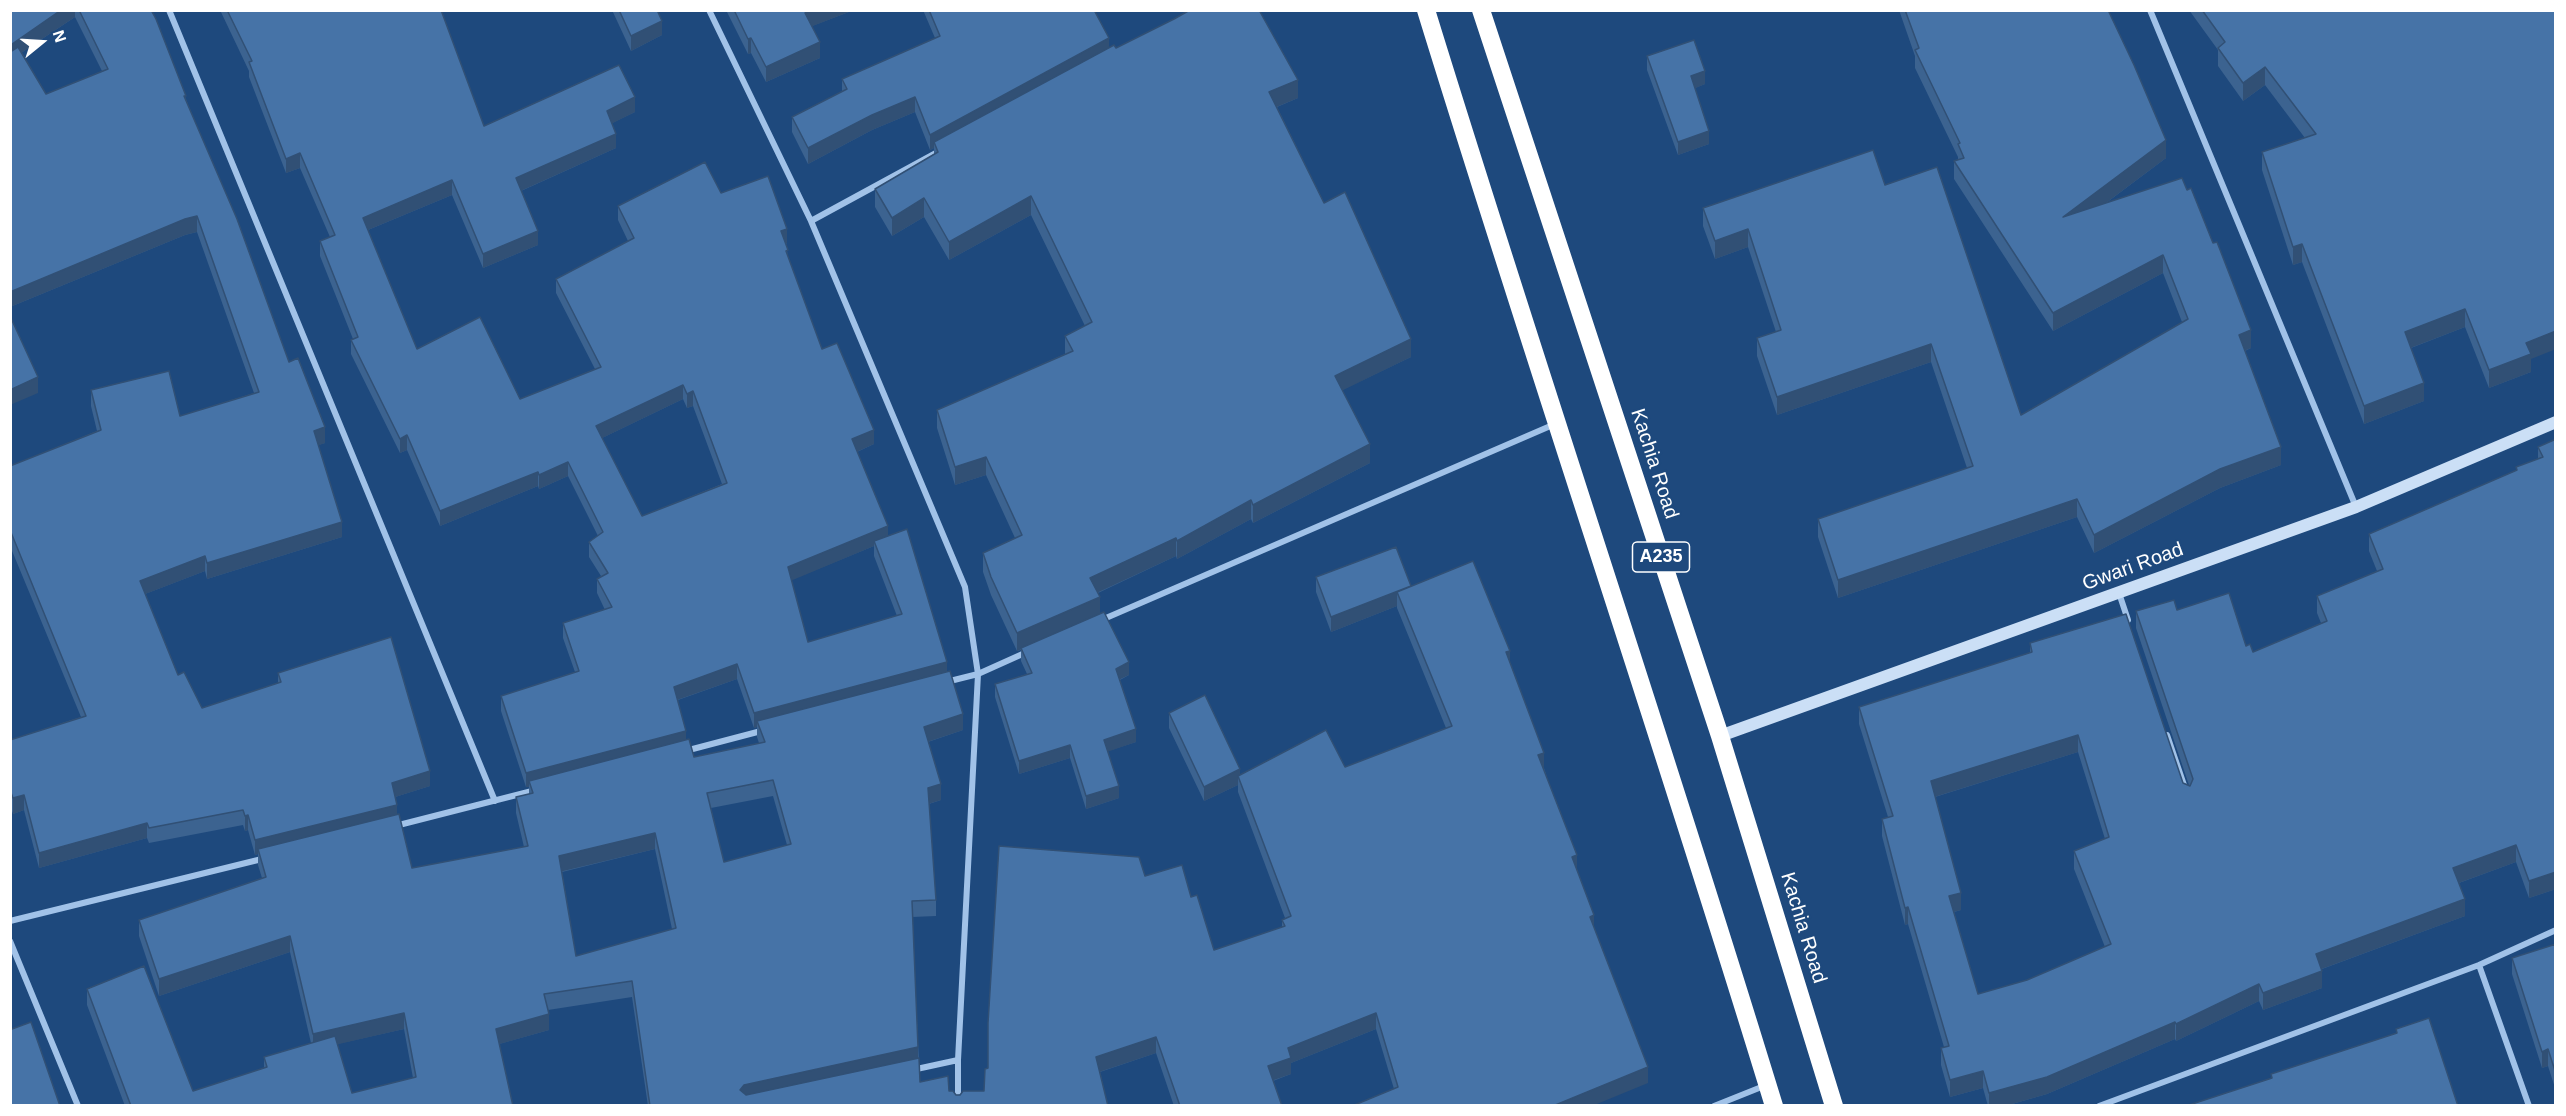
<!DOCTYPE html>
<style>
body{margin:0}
#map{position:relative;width:2566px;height:1116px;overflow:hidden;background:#1e497d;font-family:Helvetica,sans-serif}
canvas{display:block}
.frame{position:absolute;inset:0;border:12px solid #fff;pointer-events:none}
.north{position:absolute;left:12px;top:12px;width:60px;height:60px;-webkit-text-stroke:4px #1e497d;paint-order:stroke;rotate:72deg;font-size:16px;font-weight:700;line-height:24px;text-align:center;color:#fff}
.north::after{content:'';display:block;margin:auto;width:21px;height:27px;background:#fff;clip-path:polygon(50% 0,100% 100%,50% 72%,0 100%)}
</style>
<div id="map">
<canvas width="2566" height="1116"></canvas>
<div class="frame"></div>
<div class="north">N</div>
</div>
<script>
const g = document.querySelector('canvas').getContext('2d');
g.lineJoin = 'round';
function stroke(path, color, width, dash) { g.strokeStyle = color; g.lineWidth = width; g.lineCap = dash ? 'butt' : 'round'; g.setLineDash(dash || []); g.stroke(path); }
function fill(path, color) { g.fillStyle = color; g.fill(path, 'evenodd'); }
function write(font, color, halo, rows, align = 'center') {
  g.font = font + ' Helvetica,sans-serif'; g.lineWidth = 4.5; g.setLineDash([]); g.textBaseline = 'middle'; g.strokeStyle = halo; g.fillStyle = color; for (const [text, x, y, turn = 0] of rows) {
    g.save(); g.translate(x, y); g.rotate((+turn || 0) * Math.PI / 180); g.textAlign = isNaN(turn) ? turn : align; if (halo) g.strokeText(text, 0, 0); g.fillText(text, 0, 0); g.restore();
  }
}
stroke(new Path2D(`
 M169 10 495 801
 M709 10 811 221 965 587 978 674 958 1060V1106
 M2150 10 2356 507
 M811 221 936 153
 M2119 593 2128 620
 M1099 621 1555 424
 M946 682 978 674 1027 652
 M2167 735 2185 788
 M685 751 765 730
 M395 826 536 790
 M10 921 266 858
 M10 941 78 1106
 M2479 965 2529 1106
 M912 1070 958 1060
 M1714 1106 1764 1086
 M2099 1106 2479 965 2556 930`), '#a1c2e8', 6);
stroke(new Path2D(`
 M1720 736 2356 507 2556 422`), '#cbdff6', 12);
stroke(new Path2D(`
 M1426 10C1539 377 1662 739 1774 1106
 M1481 10 1720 736 1834 1106`), '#fff', 18);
fill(new Path2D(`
 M10 10H151L289 362 325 443 318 445 342 537 207 579 205 571 145 594 178 675 202 708 278 683V673L430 786 395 797 397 815 412 868 524 847 516 813V797L529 794V787H526L501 711V696L575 672 563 638V623L605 610 597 593V579L601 576 589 557V542L598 536 568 476 539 489 538 486 440 526 407 450 400 453 351 354V340L353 339 320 256V241L330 237 300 168 286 173 249 77V71L220 10H441L484 126 635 112 612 123 616 148 521 191 538 245 483 268 452 195 368 230 417 349 520 399 595 369 556 293V279L628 241 618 220V206L721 193 787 243 786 244 788 257 822 349 874 444 857 452 888 536 947 671 963 730 928 742 941 800 929 804 936 900V916L912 917 920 1082 949 1091 956 1095 984 1091 988 1068 1145 876 1191 897 1214 950 1282 927V920L1285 918 1238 792V785L1204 801 1169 728V713L1240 775 1345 767 1446 728 1397 608V606L1331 632 1316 592V577L1411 586 1510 663 1577 870 1594 928 1648 1083 1394 1089 1376 1029 1291 1063V1074L1273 1081 1282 1106H1174L1156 1053 1100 1072 1108 1106H648L632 997 548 1010 549 1030 499 1044 513 1106H125L87 1005V989L193 1091 264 1068V1057L311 1043 290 952 159 996 139 936V920L262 878 258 865V854L255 855 248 830 245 831 243 825 149 843 147 838 39 868 24 810 13 814 10 805V740L81 717 10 546V466L97 431 91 406V390L180 416 254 393 197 232 185 235 10 307ZM75 17 102 71 46 94 21 53ZM683 399 687 408 693 406 722 484 642 516 602 438ZM874 546V556L897 616 808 642 791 580ZM737 679 754 728 757 727V737L759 743 694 757 686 740 678 700ZM773 796 787 845 724 862 711 808ZM655 849 672 929 576 956 562 872ZM404 1029 413 1078 352 1093 337 1044Z
 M612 10H657L662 35 631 51Z
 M726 10H854L812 26 820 58 766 82 751 53 748 54Z
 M923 10H1094L1109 47 1116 48 1298 98 1277 107 1324 203 1411 357 1342 390 1370 463 1253 523 1251 519 1177 559 1176 556 1098 593 1100 614 1129 675 1120 680 1136 742 1108 751 1119 798 1086 809 1070 758 1019 774 995 697V684L1027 674 1021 661V650L1017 651 991 595 983 572V553L1015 538 986 475 955 485 937 428V410L1065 354V336L1085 326 1031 215 949 260 924 217 892 236 875 207V189L934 154V148L930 150 915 112 872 130 808 164 792 132V117L842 92V79L935 38Z
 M1899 10H2108L2166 158 2106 203 2182 178 2251 348 2245 351 2281 465 2220 488 2094 553 2077 517 1838 598 1818 537V519L1967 468 1931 362 1777 415 1757 356V338L1776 332 1748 247 1715 259 1703 226V208L1885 185 2021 415 2182 322 2163 273 2053 331 1954 179V161L1958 160V157L1915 68V56Z
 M2189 10H2556L2531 359V372L2489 388 2465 327 2411 348 2424 401 2364 424 2302 262 2293 265 2262 170V152L2305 138 2265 85 2243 101 2218 66V50Z
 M1647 56 1705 84 1695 88 1709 144 1678 155 1647 70Z
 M2556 439V889L2529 898 2516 862 2459 883 2465 916 2322 969V988L2263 1010 2259 1001 2176 1041 2175 1039 2047 1094 2005 1106H1988L1983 1088 1950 1097 1941 1065V1048L1944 1047 1908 924 1905 925 1882 836V819L1888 817 1859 724V707L2030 653V643L2183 783 2189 785 2136 628V611L2177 610 2246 646 2253 652 2321 623 2317 613V596L2377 571 2369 551V534L2516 471V467L2538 459V447ZM2078 752 2105 839 2074 851V869L2105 947 2027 980 1978 994 1954 912 1961 910 1935 797Z
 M2556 944V1091L2548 1066 2542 1068 2512 974V958Z`), '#3c6390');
fill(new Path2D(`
 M61 10H75V17L12 59V44Z
 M812 10H854L805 29V13Z
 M662 21V35L631 51V36Z
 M751 38V53L748 54V39Z
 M1109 38V54L934 142V148L930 150V135Z
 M820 42V58L766 82V67Z
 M2265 67V85L2243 101V83Z
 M1705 71V84L1691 90V76Z
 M1298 80V98L1269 110V92Z
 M635 97V112L607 126V111Z
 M915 97V112L872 130 808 164V148L872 115Z
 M1709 131V144L1678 155V142Z
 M616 134V148L516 193V178Z
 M2166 140V158L2063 235V217Z
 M300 153V168L286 173V159Z
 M452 180V195L363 232V218Z
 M1031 196V215L949 260V242Z
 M924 198V217L892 236V218Z
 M197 216V232L185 235 10 307V292L185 219Z
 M787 229V243L781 245V231Z
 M1748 229V247L1715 259V241Z
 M538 231V245L483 268V254Z
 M2302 244V262L2293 265V247Z
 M2163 255V273L2053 331V313Z
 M2465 309V327L2405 350V332Z
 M2251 330V348L2239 353V335Z
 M2556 331V349L2531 359V372L2489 388V370L2526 343Z
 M1411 339V357L1335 394V376Z
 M1931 344V362L1777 415V397Z
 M38 377V393L10 405V390Z
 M2424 383V401L2364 424V406Z
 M683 385V399L596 441V426Z
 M693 391V406L687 408V394Z
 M325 427V443L314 447V431Z
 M874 430V444L852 454V439Z
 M407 435V450L400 453V439Z
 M1370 444V463L1253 523V505Z
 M2281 447V465L2220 488 2094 553V535L2220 469Z
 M986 457V475L955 485V467Z
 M568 462V476L539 489V475Z
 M538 472V486L440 526V511Z
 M2077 499V517L1838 598V580Z
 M1251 500V519L1177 559V541Z
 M342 522V537L207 579V563Z
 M888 526V541H874V546L788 582V567Z
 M1176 538V556L1090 596V578Z
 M205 556V571L140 596V581Z
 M1411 586 1397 592V606L1331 632V617Z
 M1100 597V616L1017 651V633Z
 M1510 651V667L1506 652Z
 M947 662V677L757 721V727L754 728V713Z
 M1129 662V675L1116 681V669Z
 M737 664V679L674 701V687Z
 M963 714V730L924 743V727Z
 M1136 729V742L1104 753V740Z
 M686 731V745L529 781V787H526V773Z
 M2078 735V752L1931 798V781Z
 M1070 745V758L1019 774V761Z
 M1544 753V769L1538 755Z
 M1240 769V782L1238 776V785L1204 801V787Z
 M430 771V786L392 798V783Z
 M941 784V800L928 804V788Z
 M1119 786V798L1086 809V796Z
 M24 795V810L13 814V798Z
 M397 805V820L258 849V854L255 855V840Z
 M248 815V830L245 831V816Z
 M147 823V838L39 868V853Z
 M655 833V849L559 872V856Z
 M2516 845V862L2453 885V868Z
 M1577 855V872L1572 857Z
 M2556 872V889L2529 898V881Z
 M1961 893V910L1949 913V896Z
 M2465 899V916L2316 971V954Z
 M1908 907V924L1905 925V908Z
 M1594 915V931L1590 917Z
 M290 936V952L159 996V979Z
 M2322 971V988L2263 1010V993Z
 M2259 984V1001L2176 1041V1024Z
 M404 1013V1029L313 1050V1034Z
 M1376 1013V1029L1291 1063V1074L1268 1082V1066L1288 1048Z
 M549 1014V1030L496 1045V1029Z
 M2175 1022V1039L2047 1094 2005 1106H1989V1093Z
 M1156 1037V1053L1096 1073V1057Z
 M918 1047V1063L744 1101 740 1090 744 1085Z
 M2548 1049V1066L2542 1068V1052Z
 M1648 1067V1083L1592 1106H1553Z
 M1983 1071V1088L1950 1097V1080Z`), '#315075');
const building = new Path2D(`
 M10 10H61L12 44 10 42Z
 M79 10H151L156 19 186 96H184L237 219 289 362 298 358 325 427 314 431 342 522 207 563 205 556 140 581 178 675 184 672 202 708 281 682 278 673 391 637 430 771 392 783 397 805 255 840 248 815 245 816 243 810 149 828 147 823 39 853 24 795 13 798 10 790V740L86 716 10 530V466L101 430 91 390 169 371 180 416 259 392 197 216 185 219 10 292V52L18 47 46 94 108 69Z
 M227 10H441L484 126 619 65 635 97 607 111 616 134 516 178 538 231 483 254 452 180 363 218 417 349 480 317 520 399 601 367 556 279 634 238 618 206 705 162 721 193 768 176 787 229 781 231 788 250 786 251 822 349 837 343 874 430 852 439 888 526 788 567 808 642 902 614 874 541 907 529 947 662 754 713 737 664 674 687 686 731 526 773 501 696 579 671 563 623 612 607 597 579 608 573 589 542 603 532 568 462 539 475 538 472 440 511 407 435 400 439 351 340 358 337 320 241 335 235 300 153 286 159 249 62 252 61ZM683 385 687 394 693 391 727 483 642 516 596 426Z
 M619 10H657L662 21 631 36Z
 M734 10H812L805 13 820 42 766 67 751 38 748 39Z
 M929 10H1094L1109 38 930 135 915 97 872 115 808 148 792 117 847 89 842 79 940 36Z
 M1190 10H1259L1298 80 1269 92 1324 203 1345 192 1411 339 1335 376 1370 444 1253 505 1251 500 1177 541 1176 538 1090 578 1100 597 1017 633 991 577 983 553 1022 535 986 457 955 467 937 410 1073 351 1065 336 1092 322 1031 196 949 242 924 198 892 218 875 189 938 152 934 142 1114 45 1116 48 1174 19Z
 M1905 10H2108L2134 65 2166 140 2063 217 2182 178 2187 190 2191 188 2213 243 2217 242 2251 330 2239 335 2281 447 2220 469 2094 535 2077 499 1838 580 1818 519 1973 466 1931 344 1777 397 1757 338 1781 330 1748 229 1715 241 1703 208 1873 150 1885 185 1937 167 2021 415 2188 319 2163 255 2053 313 1954 161 1964 158 1958 144 1960 143 1915 50 1919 48Z
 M2202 10H2556V331L2526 343 2531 354 2489 370 2465 309 2405 332 2424 383 2364 406 2302 244 2293 247 2262 152 2316 134 2265 67 2243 83 2218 48 2225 42Z
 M1694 40 1705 71 1691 76 1709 131 1678 142 1647 56Z
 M10 316 38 377 10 390Z
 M2556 439V872L2529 881 2516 845 2453 868 2465 899 2316 954 2322 971 2263 993 2259 984 2176 1024 2175 1022 2047 1077 1989 1093 1983 1071 1950 1080 1941 1048 1949 1046 1908 907 1905 908 1882 819 1893 816 1859 707 2032 652 2030 643 2126 614 2183 783 2190 786 2193 779 2136 611 2174 600 2177 610 2229 593 2246 646 2250 644 2253 652 2327 621 2317 596 2383 569 2369 534 2517 470 2516 467 2543 457 2538 447ZM2078 735 2109 837 2074 851 2111 944 2027 980 1978 994 1949 896 1961 893 1931 781Z
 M1396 547 1411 586 1331 617 1316 577Z
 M1473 561 1510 651 1506 652 1544 753 1538 755 1577 855 1572 857 1594 915 1590 917 1648 1067 1553 1106H1352L1398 1087 1376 1013 1288 1048 1291 1058 1268 1066 1282 1106H1180L1156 1037 1096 1057 1108 1106H650L632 981 544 994 549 1014 496 1029 513 1106H131L87 989 144 966 193 1091 267 1067 264 1057 335 1036 352 1093 416 1077 404 1013 313 1034 290 936 159 979 139 920 266 877 258 849 399 814 412 868 528 846 516 797 533 793 529 781 689 739 694 757 765 742 757 721 950 671 963 714 924 727 941 784 928 788 936 900 912 901 918 1047 744 1085 740 1090 746 1095 919 1058 920 1082 948 1076 949 1091H953L956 1095H960L963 1091H984L985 1069 988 1068V1023L999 846 1139 857 1145 876 1182 865 1191 897 1197 895 1214 950 1285 926 1282 920 1291 916 1238 776 1326 730 1345 767 1452 726 1397 592ZM773 780 791 844 724 862 707 793ZM655 833 676 928 576 956 559 856Z
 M1104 612 1129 662 1116 669 1136 729 1104 740 1119 786 1086 796 1070 745 1019 761 995 684 1032 673 1021 648Z
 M1205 695 1240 769 1204 787 1169 713Z
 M2556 944V1074L2548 1049 2542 1052 2512 958Z
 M2429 1018 2458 1106H2186L2272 1078 2271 1074 2397 1033 2396 1029Z
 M31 1022 60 1106H10V1025L12 1029Z`);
fill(building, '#4673a7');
stroke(building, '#315075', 1.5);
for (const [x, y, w] of [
 [1661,557,57]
]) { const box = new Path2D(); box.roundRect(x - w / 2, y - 15, w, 30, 4.5); g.fillStyle = '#1e497d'; g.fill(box); stroke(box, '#fff', 1.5); }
write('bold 18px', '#fff', null, [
 ["A235",1661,557]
]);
write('20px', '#fff', '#1e497d', [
 ["Kachia Road",1654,464,72],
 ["Gwari Road",2133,567,-20],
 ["Kachia Road",1803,928,73]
]);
</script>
